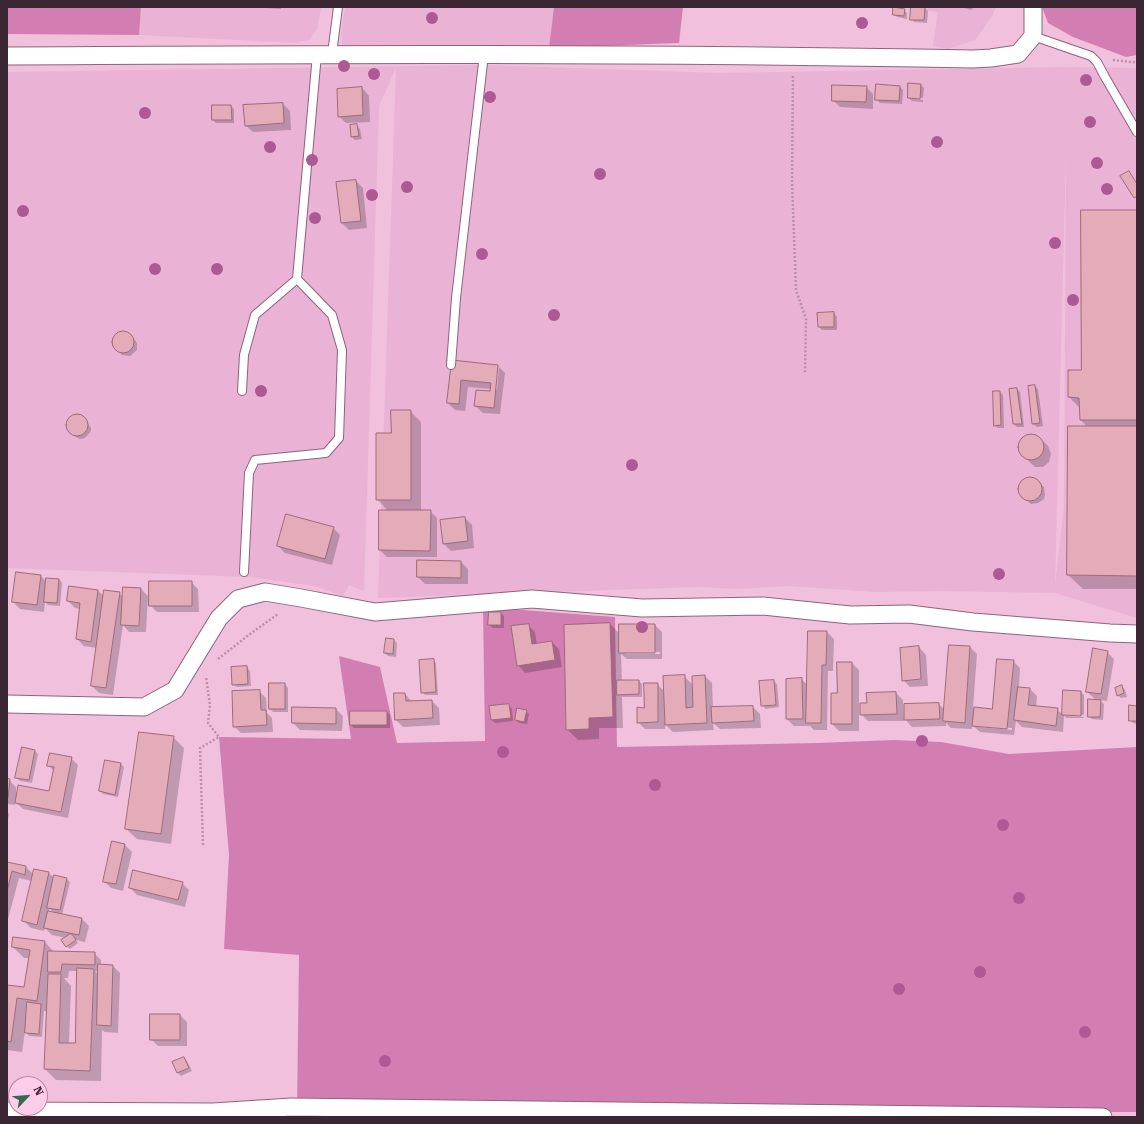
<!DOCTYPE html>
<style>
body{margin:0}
#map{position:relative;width:1144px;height:1124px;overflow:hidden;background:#f1c0dd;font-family:"Roboto Serif",serif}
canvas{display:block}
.frame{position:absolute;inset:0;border:8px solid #3a2733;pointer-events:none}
.north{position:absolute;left:8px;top:1076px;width:40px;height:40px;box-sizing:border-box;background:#ffcdea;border:1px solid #b08ba1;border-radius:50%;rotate:64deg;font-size:11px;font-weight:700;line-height:16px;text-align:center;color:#3a2733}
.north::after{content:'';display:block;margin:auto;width:14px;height:18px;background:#336b52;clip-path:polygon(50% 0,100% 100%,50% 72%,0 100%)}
</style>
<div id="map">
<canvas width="1144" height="1124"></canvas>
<div class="frame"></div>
<div class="north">N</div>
</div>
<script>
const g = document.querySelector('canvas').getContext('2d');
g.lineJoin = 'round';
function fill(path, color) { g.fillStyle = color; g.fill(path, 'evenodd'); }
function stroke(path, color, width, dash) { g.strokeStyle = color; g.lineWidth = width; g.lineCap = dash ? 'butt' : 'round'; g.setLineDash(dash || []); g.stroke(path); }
fill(new Path2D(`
 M141 7H321L317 29 309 40 295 43 139 35Z
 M345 7H554L549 48 343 49 341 34Z
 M897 7H996L992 16 975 40 948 49 933 46 938 12Z
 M485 65 719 73 1068 67 1137 68V618L1055 593 941 591 875 592 789 586 737 589 699 587 378 598 396 68 379 106 364 591 349 585 343 596 314 586 250 577 7 568V72ZM1066 154 1064 507 1055 585Z`), '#eab2d4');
fill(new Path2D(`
 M7 7H141L139 35 7 34Z
 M554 7H683L679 43 549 48Z
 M1042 7H1137V55L1126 57 1073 37 1048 23Z
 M483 607 615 617 617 747 817 743 894 740 941 742 1009 754 1137 747V1112H297L299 955 224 949 229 855 219 737 351 739 339 656 380 667 397 743 485 741Z`), '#d37eb3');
fill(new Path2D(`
 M249 7H281V9Z
 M960 7H973L972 10Z
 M924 8 928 11 927 23 914 22 911 19Z
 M904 10 907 13V19L897 17 894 14Z
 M877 85 900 87 903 90 902 104 880 103 876 99Z
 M921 85 924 88 923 98 911 97V99L923 100V102L912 101 909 98Z
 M866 87 873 94V109L840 107 833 100Z
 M362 88 369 96 370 122 346 123 339 116Z
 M283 104 290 111 291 130 253 132 245 125Z
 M231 106 234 109V123H216L213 120Z
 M357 126 360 129 362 139 355 140 352 137Z
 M356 181 363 188 367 228 349 230 342 223Z
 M1137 211V589H1083L1068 575 1087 427 1081 420 1080 408 1069 397 1082 371Z
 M834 313 837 317V330H822L819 327Z
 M120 333 130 334 137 343V350L130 356 122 355 114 346 115 337Z
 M452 361 498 366 499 367H497L495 388 497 390 499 367 505 373 500 414 483 413 475 406 491 392 492 389 468 387 465 411 455 410 448 403Z
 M1035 386 1038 389 1043 426 1037 427 1033 424Z
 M1017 389 1020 392 1024 427H1017L1014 424Z
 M994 392H1000L1003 395 1004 428H998L995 425Z
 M410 411 421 422V511H430L437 518V557H387L380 550 388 511 377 499 392 434Z
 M77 415 83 416 91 428V431L85 438 80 439 74 436 70 432 67 424 70 417Z
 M1029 435H1033L1041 439 1048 446 1051 454 1049 462 1043 467H1035L1021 454 1019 446 1022 439Z
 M1027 477 1035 478 1044 487 1045 495 1044 499 1038 503 1031 504 1021 495 1019 488 1020 485 1024 479Z
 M465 518 472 525 474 548 451 551 444 544Z
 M333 528 340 535 332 565 285 553 278 546Z
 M418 561 461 562 468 569V584H425L418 577Z
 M41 576 47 582 59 579 62 583 60 606 48 605 45 602 44 612 20 609 13 602Z
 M191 582 198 589 199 612H157L150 605Z
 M69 587 98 591 104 596 119 593 124 597 141 589 148 596 146 632H129L123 625 113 695 99 693 92 686 97 648 84 646 77 639 81 609 75 608 68 601Z
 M501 613 504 616V628H493L489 625Z
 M610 624 620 634 655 625 662 632V659H627L621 654 622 681H639L642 684V697H622L623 728H599V739L578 740 567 729 565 626ZM625 652H660V654H625Z
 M528 625 535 632 537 645 552 642 559 649 562 667 525 673 518 665Z
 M827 632 834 639 833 671H828L827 730H814L810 726H794L787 719V680H802L808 685Z
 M394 640 397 643 396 657 388 656 385 653Z
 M919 647 926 655 928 686 910 687 903 680Z
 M970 647 977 654 973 708 993 710 1013 661 1020 668 1019 688 1030 689 1037 696 1036 707 1057 709 1063 715 1064 691 1081 692 1084 695V715L1065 714V716L1084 717V718H1067L1064 716 1063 732 1022 727 1016 721 1014 735 980 732 972 725V729L951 728 946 723V726L912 727 904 718 939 704 945 710ZM979 725 1012 728V730L979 727Z
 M1107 652 1114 659 1107 701 1099 700 1104 704 1103 720 1092 719 1089 716 1096 700 1087 692Z
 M433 660 436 663 438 695H425L422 692Z
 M838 663H852L859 670V731H839L832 724 838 694Z
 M247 667 250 671 251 686 237 687 233 684Z
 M684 676 693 685 705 676 712 683 713 708 753 707 760 714 761 728 720 729 713 723 714 730 673 732 665 724V729H645L638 722 657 684 664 691Z
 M774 681 777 684 779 707 766 709 762 705Z
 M285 684 288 688V712H273L270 709Z
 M1122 686 1125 690 1127 697 1121 698 1118 695Z
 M259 691 266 698 267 713 272 718 273 732 241 733 234 726Z
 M896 693 903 700 904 721H868L861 714 868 704Z
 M405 694 412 702 432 701 439 708 440 725 403 727 396 720Z
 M509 705 512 709 513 721 495 723 492 720Z
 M1137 707V724L1133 723 1130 720Z
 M336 709 343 716 342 731 300 730 293 723Z
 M526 711 529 714 527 724 519 723 516 720Z
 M387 712 390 715V728H354L351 725Z
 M173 737 184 748 171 844 137 839 126 829Z
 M35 751 38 754 32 783 20 781 16 777Z
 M71 758 78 765 68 818 23 809 15 802V805L7 804V779L9 780 16 787V795L50 792 54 771 48 765Z
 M121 764 124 767 118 797 103 794 100 791Z
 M7 812 9 814 7 827Z
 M125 845 132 852 123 891 111 888 104 881Z
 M7 863 26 867 34 875 49 873 55 879V876L67 879 70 882 62 915 82 919 89 926 85 942 76 940 78 943 70 949 67 946 66 938 52 935 45 928 44 931 31 928 24 921 32 881 19 878 7 923ZM49 909 51 910 54 913 49 912Z
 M182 883 189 890 185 907 137 895 130 888Z
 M45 942 54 952 94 953 101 960V966H113L120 973 118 1033 105 1032 102 1030 101 1081 56 1080 45 1069 47 1011H44L42 1037 29 1036 25 1031 22 1052 7 1050V986L25 988 29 958H24L13 947ZM69 971H78L76 1045 69 1044 71 986 64 978H68ZM95 971 99 972V976Z
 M180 1015 187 1022V1046H158L151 1039Z
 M184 1058 187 1061 192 1071 181 1076 177 1072Z`), '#0003');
const building = new Path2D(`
 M893 7 905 9 904 16 893 15Z
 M911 7H925L924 20H910Z
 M908 83 921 84 920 99 908 98Z
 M876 84 900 86 899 101 875 100Z
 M832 85 867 86 866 102 832 101Z
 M362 87 363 115 338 117 337 89Z
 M283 103 284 123 245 126 243 105Z
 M212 105H231L232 120H212Z
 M357 124 359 136 351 137 350 125Z
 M1129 171 1137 184V196L1134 198 1120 176Z
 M356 180 361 221 341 223 336 182Z
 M1081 210H1137V420H1080L1079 398 1068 397V370H1081Z
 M834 312V327H818L817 313Z
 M112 342a11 11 0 1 1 22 0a11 11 0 1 1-22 0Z
 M452 360 498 365 494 408 474 406 476 390 490 391 491 383 461 380 459 404 447 403Z
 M1035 385 1040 423 1032 424 1028 386Z
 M1017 388 1022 424H1013L1009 389Z
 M993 391H1000L1001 425 994 426Z
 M391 410H411V500H376V433H391Z
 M66 425a11 11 0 1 1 22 0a11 11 0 1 1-22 0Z
 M1068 426H1137V576L1067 575Z
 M1018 447a13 13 0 1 1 26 0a13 13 0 1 1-26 0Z
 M1018 489a12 12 0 1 1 24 0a12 12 0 1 1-24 0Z
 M379 510H431L430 551 379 550Z
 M286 514 334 527 325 559 277 546Z
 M465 517 468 541 443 544 440 520Z
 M417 560 461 561V578L417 577Z
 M16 572 41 575 37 605 12 602Z
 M46 578 59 579 57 603 44 602Z
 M149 581H192V606H149Z
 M69 586 98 590 91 642 76 639 80 603 67 601Z
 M123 587 141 588 139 626 121 625Z
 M104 590 120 592 106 688 91 686Z
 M489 612H501V625H488Z
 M610 623 613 717 589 718V729L566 730 564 625Z
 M529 624 532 644 552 641 555 660 517 666 511 626Z
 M619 624H655V653H619Z
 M808 631H827L826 665H822L821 723H806Z
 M386 638 394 639 393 654 384 653Z
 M949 645 970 646 965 723 943 721Z
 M919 646 921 679 902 681 900 648Z
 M1093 648 1108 651 1101 694 1086 692Z
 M434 659 436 692 421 693 419 660Z
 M997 659 1014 660 1007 729 972 726 974 707 992 709Z
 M837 662H852V724H831V693H837Z
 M247 666 248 684 232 685 231 667Z
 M685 675 686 708 693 707 692 676 705 675 707 723 665 725 663 676Z
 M802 678 803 719H786V679Z
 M617 680H639V694L617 695Z
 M774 680 776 705 761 706 759 681Z
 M269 683H285V709H269Z
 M644 683H658V722L637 723V707L644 708Z
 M1122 685 1124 693 1117 696 1115 688Z
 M1018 687 1030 688 1028 705 1058 708 1056 726 1014 720Z
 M260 690 261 710H266L267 725 233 727 232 691Z
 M1063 690 1081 691V716L1062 715Z
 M896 692 897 714 860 715V703H867L866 693Z
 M394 693H405L406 701 432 700 433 718 395 720Z
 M1088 699 1101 700 1100 717H1088Z
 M939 703 940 719 904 720V704Z
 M509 704 511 718 491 720 489 706Z
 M1129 705 1137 706V721H1129Z
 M753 706 754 721 712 723 711 707Z
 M292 707 336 708V724L292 723Z
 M517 708 527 710 524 722 515 720Z
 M350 711H387V725H350Z
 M139 732 174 736 161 834 125 829Z
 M22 747 35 750 29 780 15 778Z
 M50 753 72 757 61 812 15 803 18 785 49 791 54 767 47 766Z
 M105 760 121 763 115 795 99 791Z
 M7 778 10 779 8 798H7Z
 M112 841 125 844 116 884 103 882Z
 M7 862 26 866 25 875 12 871 7 891Z
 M34 869 49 872 37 925 22 921Z
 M133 870 183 882 178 900 129 888Z
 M54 875 67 878 60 910 47 908Z
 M48 911 82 918 79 935 44 928Z
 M70 934H72L76 940 66 947 61 940Z
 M13 937 45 941 37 1001 17 998 11 1042 7 1041V985L24 987 30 950 12 947Z
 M48 951 95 952V965L62 964 61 972H48Z
 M98 964 113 965 111 1026 97 1025Z
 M77 968 94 969 90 1071 44 1069 48 974H61L59 1043H75Z
 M27 1002 41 1004 39 1034 25 1033Z
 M150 1014H180V1040H150Z
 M184 1057 189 1068 177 1073 172 1062Z`);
fill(building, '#e4acb9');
stroke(building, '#9e6b79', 1);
const service = new Path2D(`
 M1033 36 1091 56 1097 62 1105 77 1137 132
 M332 54 338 7
 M451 365 456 298 484 54
 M242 391 244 355 255 315 297 279 317 54
 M244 572 249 473 255 460 326 453 339 438 342 350 332 315 297 279`);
const minor = new Path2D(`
 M7 56C329 54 651 53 973 59L991 58 1018 54 1033 36V7
 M7 704 144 707 175 690 219 618 238 599 265 592 301 598 375 612 532 599 642 608 763 606 850 615 909 614 973 622 1110 633 1137 634
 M7 1111 213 1112 291 1107 1103 1117`);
stroke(service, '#8e627d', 10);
stroke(minor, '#8e627d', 19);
stroke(new Path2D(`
 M1113 60 1132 62H1137
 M793 76 792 181 796 290 806 319 805 374
 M218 659 250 634 278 614
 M203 845 200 748 219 737 208 723 210 705 206 677`), '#b890a8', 2.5, [2, 2]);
stroke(service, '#fff', 8);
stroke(minor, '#fff', 17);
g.fillStyle = '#ad5994';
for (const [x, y] of [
 [432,18],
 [862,23],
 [344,66],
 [374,74],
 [1086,80],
 [490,97],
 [145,113],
 [1090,122],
 [937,142],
 [270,147],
 [312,160],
 [1097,163],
 [600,174],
 [407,187],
 [1107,189],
 [372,195],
 [23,211],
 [315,218],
 [1055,243],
 [482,254],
 [155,269],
 [217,269],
 [1073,300],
 [554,315],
 [261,391],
 [632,465],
 [999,574],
 [642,627],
 [922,741],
 [503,752],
 [655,785],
 [1003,825],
 [1019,898],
 [980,972],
 [899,989],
 [1085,1032],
 [385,1061]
]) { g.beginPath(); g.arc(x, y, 6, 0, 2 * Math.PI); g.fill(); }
</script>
